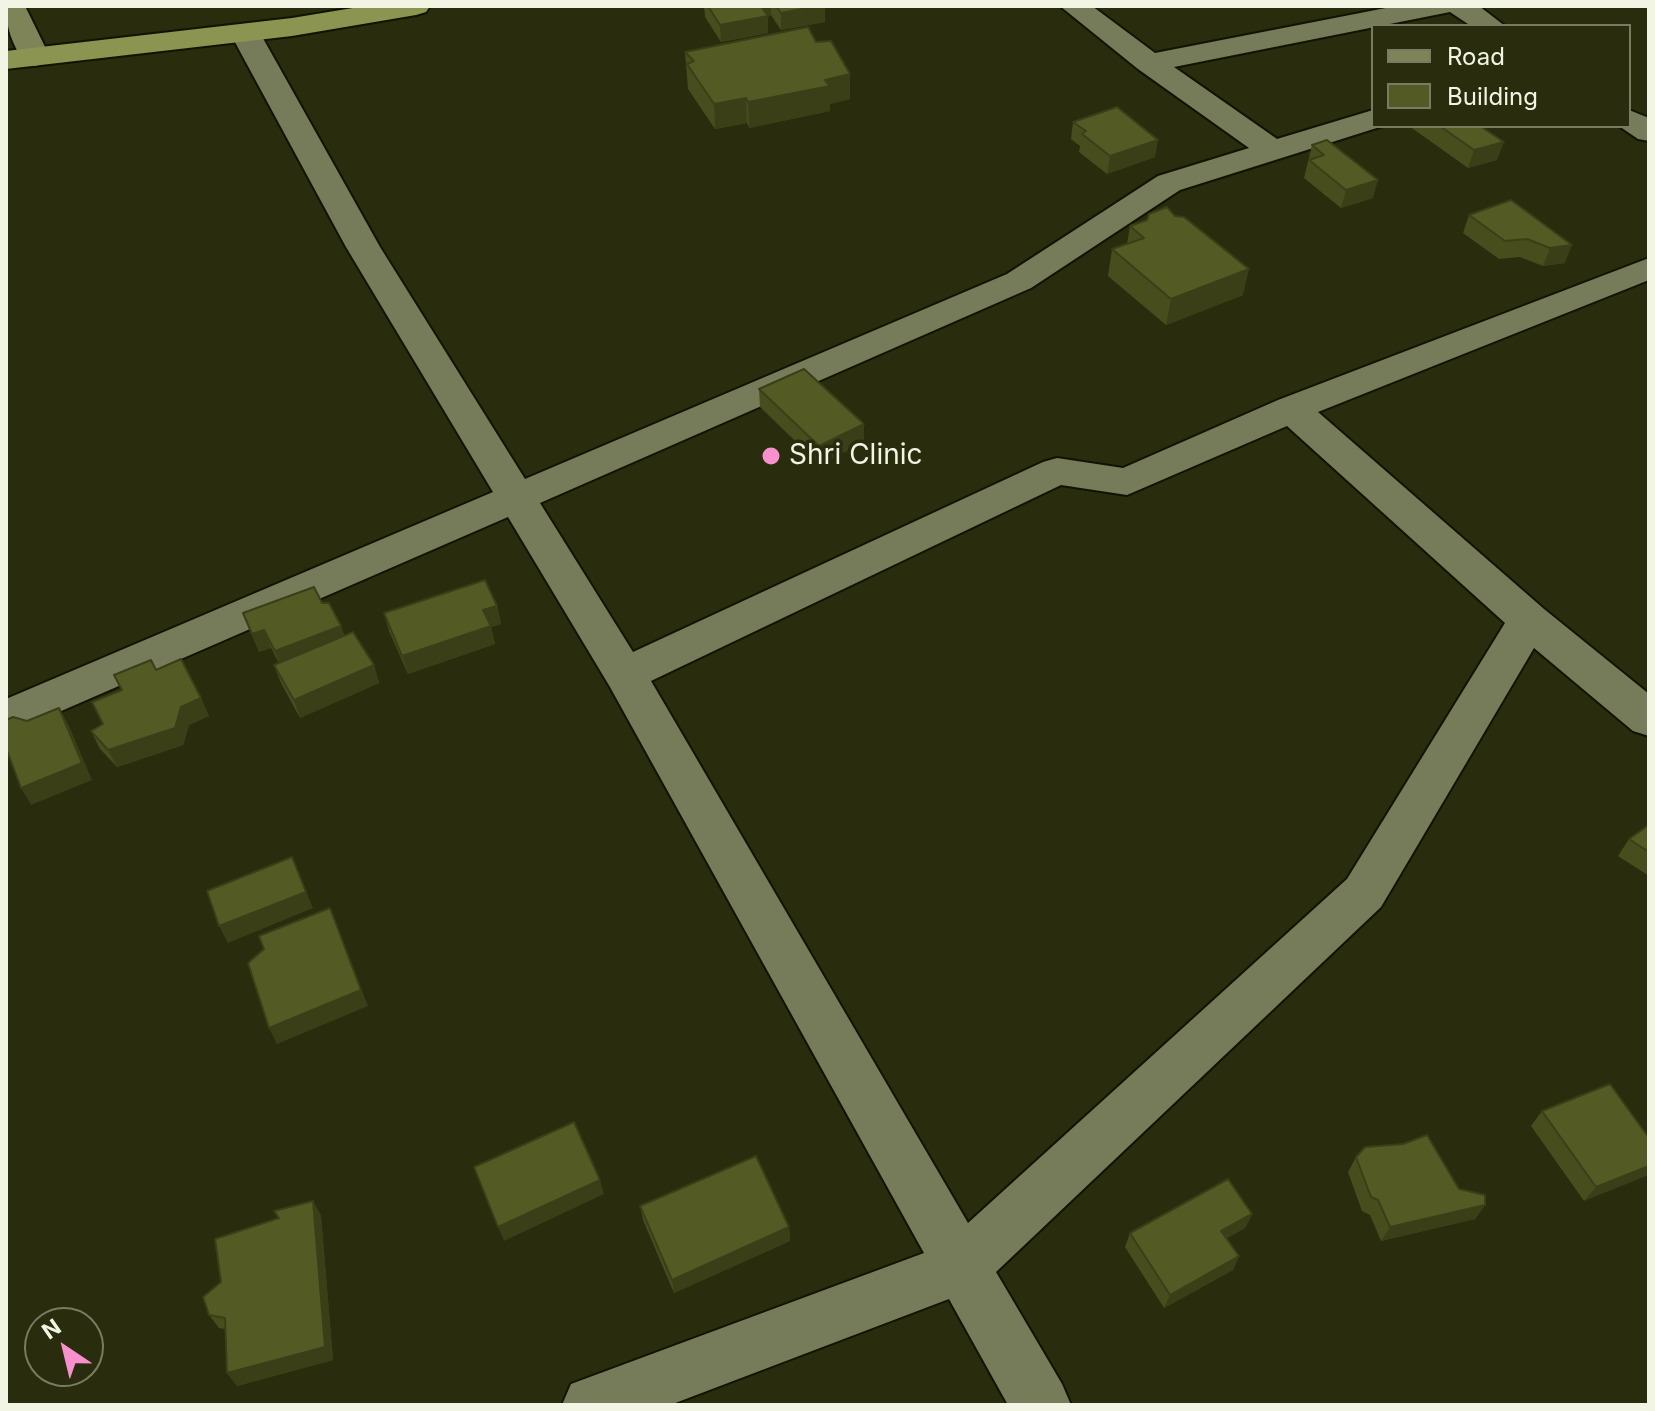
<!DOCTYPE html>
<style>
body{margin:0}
#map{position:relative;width:1655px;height:1411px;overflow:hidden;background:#292c0d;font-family:Inter,sans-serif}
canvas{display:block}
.frame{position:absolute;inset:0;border:8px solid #f2f5e3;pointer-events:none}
.legend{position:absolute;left:1371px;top:24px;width:260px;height:104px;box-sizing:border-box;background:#292c0d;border:2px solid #797c63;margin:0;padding:10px 14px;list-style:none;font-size:24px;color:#f2f5e3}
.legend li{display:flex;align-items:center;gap:16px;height:40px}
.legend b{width:40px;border:2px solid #797c63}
.north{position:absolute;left:24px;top:1307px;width:80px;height:80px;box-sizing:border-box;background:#292c0d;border:2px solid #797c63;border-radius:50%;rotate:325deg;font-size:22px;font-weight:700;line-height:32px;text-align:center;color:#f2f5e3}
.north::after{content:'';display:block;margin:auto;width:28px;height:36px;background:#f890cd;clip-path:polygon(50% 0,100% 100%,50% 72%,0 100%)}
</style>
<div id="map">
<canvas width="1655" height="1411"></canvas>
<div class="frame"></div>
<ul class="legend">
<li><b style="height:10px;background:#7e8457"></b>Road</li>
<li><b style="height:22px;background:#545a23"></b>Building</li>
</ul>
<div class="north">N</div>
</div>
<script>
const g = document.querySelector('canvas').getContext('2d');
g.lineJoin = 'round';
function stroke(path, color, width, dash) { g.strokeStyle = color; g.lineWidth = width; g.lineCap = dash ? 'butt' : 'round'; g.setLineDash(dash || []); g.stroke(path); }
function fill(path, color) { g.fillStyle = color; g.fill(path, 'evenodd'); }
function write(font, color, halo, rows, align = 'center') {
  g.font = font + ' Inter,sans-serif'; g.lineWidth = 7; g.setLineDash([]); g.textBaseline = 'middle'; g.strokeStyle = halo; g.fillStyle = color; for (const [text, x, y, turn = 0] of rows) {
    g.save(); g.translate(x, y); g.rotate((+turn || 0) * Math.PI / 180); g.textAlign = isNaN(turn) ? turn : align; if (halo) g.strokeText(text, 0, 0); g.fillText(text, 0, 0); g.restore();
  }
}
const minor = new Path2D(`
 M1060 6H1092L1155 53 1396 6H1479L1505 26H1471L1450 12 1174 67 1277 139 1373 110V126H1383L1180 190 1031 288 540 503 633 652 1043 462 1057 458 1123 468 1278 400 1649 258V280L1318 412 1544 609 1649 694V736L1633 731 1534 648 1381 907 996 1272 1062 1384 1071 1405H1008L949 1299 670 1405H562L571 1384 924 1253 610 687 508 517 6 735V699L493 492 346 247 230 33 235 27 245 24 255 27 260 33 380 247 525 479 1007 274 1158 176 1249 148 1138 69ZM1287 426 1505 623 1347 879 968 1223 651 681 1061 485 1127 495Z
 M1629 110 1649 118V141L1638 139 1619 126H1629Z`);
const secondary = new Path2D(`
 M6 6H25L50 57 45 63 35 66 25 63C12 45 6 27 6 6Z`);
const trunk = new Path2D(`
 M365 6H430L426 12 416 15 292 36 6 69V51L292 18Z`);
stroke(minor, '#121400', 4);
stroke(secondary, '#121400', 4);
stroke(trunk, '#121400', 4);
fill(minor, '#767b5a');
fill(secondary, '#7e8457');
fill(trunk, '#8b9451');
fill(new Path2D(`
 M704 6H825V22L781 30 771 15 768 16V33L721 42 705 17Z
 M685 52 850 99 830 104V111L749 128 747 123 715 129 688 89Z
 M1073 122 1155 157 1107 174 1079 152 1080 146 1071 139Z
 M1409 126H1480L1497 160 1468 168Z
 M1327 140 1373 198 1341 208 1304 178 1312 145Z
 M1511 200 1565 263 1543 266 1520 257 1499 259 1463 233 1469 215Z
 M1175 216 1243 295 1166 325 1108 276 1112 249 1127 244 1130 226Z
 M759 389 864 443 819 464 760 407Z
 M322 603 341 626 344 635 374 665 379 683 300 718 281 683 274 665 279 663 271 648 259 652 243 613Z
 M497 606 501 624 491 627 495 644 408 674 389 631 384 613Z
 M156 670 201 698 209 716 189 725 183 745 117 767 100 749 91 731 103 724 122 690Z
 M1649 825V876L1618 856 1629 839Z
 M1542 1111 1649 1138 1584 1201 1531 1126Z
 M1356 1157 1459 1189 1485 1205 1475 1219 1381 1241 1370 1215 1362 1211 1348 1172Z
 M313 1201 321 1216 333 1360 237 1386 227 1373 225 1329 219 1328 209 1315 221 1282 278 1218Z
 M640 1206 789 1227 790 1241 674 1293 643 1220Z
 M1252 1214 1245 1228 1227 1238 1239 1256 1233 1270 1164 1308 1125 1247 1130 1233Z`), '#484d1e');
fill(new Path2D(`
 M757 6H771V15L768 16V33L721 42 720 25Z
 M818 6H825V22L781 30V13Z
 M850 74V99L830 104V111L749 128 748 102 825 80Z
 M746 98 747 123 715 129 714 104Z
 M1158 140 1155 157 1107 174 1110 156Z
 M1504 142 1497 160 1468 168 1474 150Z
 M1378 180 1373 198 1341 208 1346 190Z
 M1572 245 1565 263 1543 266 1550 248Z
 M1249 269 1243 295 1166 325 1171 299Z
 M864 424V443L819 464V446Z
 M497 606 501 624 491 627 495 644 408 674 402 656 483 610Z
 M341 626 347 644 281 669 275 651Z
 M264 630 271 648 259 652 252 634Z
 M374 665 379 683 300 718 294 700Z
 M201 698 209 716 189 725 183 745 117 767 108 750 181 707Z
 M59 708 69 726 92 780 31 805 21 788Z
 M292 857 313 908 228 943 219 926Z
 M330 908 368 1006 277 1044 269 1028Z
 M1649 1166V1175L1584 1201 1596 1187Z
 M600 1180 604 1194 504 1241 498 1227Z
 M313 1201 321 1216 333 1360 237 1386 227 1373Z
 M1485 1205 1475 1219 1381 1241 1390 1227Z
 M1252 1214 1245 1228 1215 1244 1221 1231Z
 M789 1227 790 1241 674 1293 672 1280Z
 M1239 1256 1233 1270 1164 1308 1170 1295Z`), '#3b3f18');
const building = new Path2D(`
 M708 6H761L768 16 720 25Z
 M776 6H818L781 13Z
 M808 27 816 42 831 41 850 74 825 80 830 86 748 102 746 98 714 104 687 64 694 61 685 52Z
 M1117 107 1158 140 1110 156 1082 134 1086 131 1073 122Z
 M1440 126H1480L1504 142 1474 150Z
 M1327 140 1378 180 1346 190 1309 160 1324 155 1312 145Z
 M1511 200 1572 245 1550 248 1527 239 1505 241 1469 215Z
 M1167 207 1175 216 1184 217 1249 269 1171 299 1112 249 1144 238 1130 226 1147 220 1149 214Z
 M804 369 864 424 819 446 759 389Z
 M485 580 497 606 483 610 491 626 402 656 384 613Z
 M314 587 322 603H329L341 626 275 651 264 630 252 634 243 613Z
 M353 632 374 665 294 700 274 665Z
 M181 659 201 698 181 707 175 728 108 750 91 731 103 724 92 702 122 690 114 675 151 660 156 670Z
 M59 708 82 763 21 788 6 748V720L13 717 27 721Z
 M1649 825V852L1629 839Z
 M292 857 306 892 219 926 207 891Z
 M330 908 361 990 269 1028 248 963 264 949 259 936Z
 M1610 1084 1649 1138V1166L1596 1187 1542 1111Z
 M574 1122 600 1180 498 1227 474 1167Z
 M1427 1135 1459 1189 1485 1195V1205L1390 1227 1378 1200 1371 1197 1356 1157 1365 1147 1403 1144Z
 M756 1156 789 1227 672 1280 640 1206Z
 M1228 1179 1252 1214 1221 1231 1239 1256 1170 1295 1130 1233Z
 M313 1201 325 1347 227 1373 225 1318 209 1315 203 1297 221 1282 215 1239 279 1218 274 1211Z`);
fill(building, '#545a23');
stroke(building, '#3b3f18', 2);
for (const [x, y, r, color] of [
 [771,456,10,"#f890cd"]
]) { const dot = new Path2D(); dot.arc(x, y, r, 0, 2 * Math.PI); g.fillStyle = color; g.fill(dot); stroke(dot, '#292c0d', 3); }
write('28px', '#f2f5e3', '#292c0d', [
 ["Shri Clinic",789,456]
], 'left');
</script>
